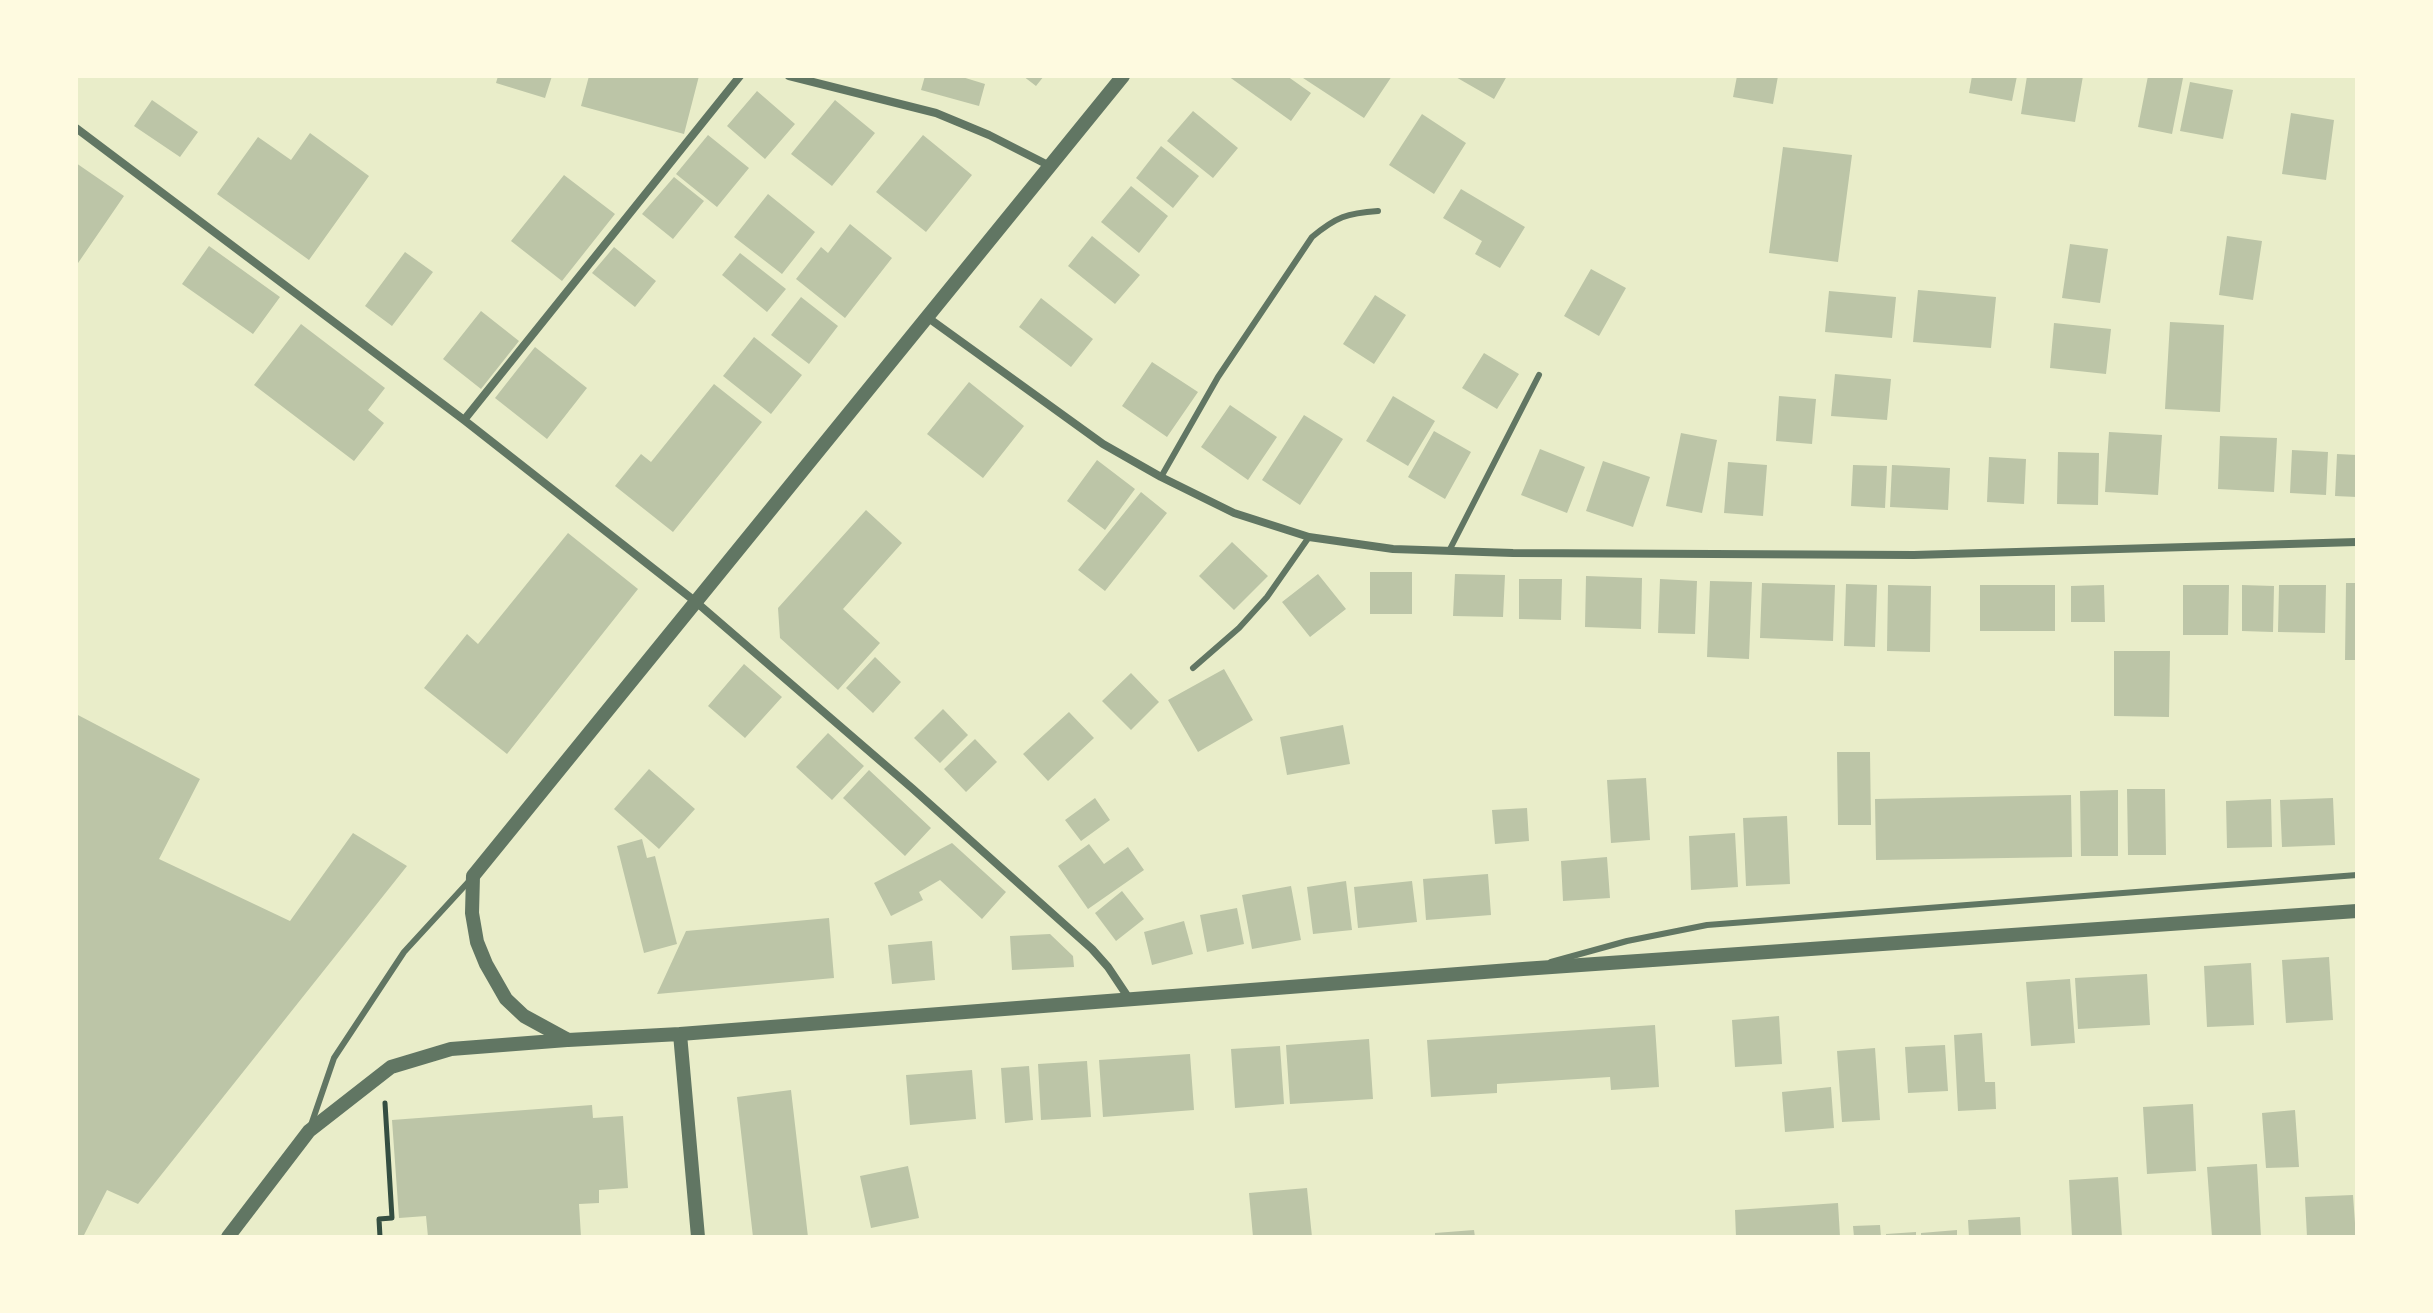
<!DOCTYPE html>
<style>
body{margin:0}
#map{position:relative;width:2433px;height:1313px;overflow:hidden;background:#e9edc9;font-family:"Fira Sans Condensed",sans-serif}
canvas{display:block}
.frame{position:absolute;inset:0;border:78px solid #fefae0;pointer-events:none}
</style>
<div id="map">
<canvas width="2433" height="1313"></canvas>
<div class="frame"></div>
</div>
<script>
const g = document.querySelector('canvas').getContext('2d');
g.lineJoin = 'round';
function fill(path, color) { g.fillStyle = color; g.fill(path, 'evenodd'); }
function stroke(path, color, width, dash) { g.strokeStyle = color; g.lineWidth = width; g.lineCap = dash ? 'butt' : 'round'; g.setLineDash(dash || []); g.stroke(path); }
fill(new Path2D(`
 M498 76H552L545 98 496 83Z
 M589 76H699L684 134 581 106Z
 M925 76H959L985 84 979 106 921 90Z
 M1023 76H1044L1036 86Z
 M1228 76H1287L1311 93 1291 121Z
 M1300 76H1392L1364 118Z
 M1454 76H1507L1494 99Z
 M1737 76H1778L1773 104 1733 97Z
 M1972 76H2017L2012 101 1969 93Z
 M2027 76H2083L2075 122 2021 114Z
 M2148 76 2183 78 2172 134 2138 127Z
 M2190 82 2233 90 2223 139 2180 131Z
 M757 91 795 124 765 159 727 126Z
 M152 100 198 132 180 157 134 126Z
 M835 100 875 133 832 186 791 154Z
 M1193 111 1238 148 1213 178 1167 141Z
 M2291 113 2334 120 2326 180 2282 174Z
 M1422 114 1466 143 1434 194 1389 165Z
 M310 133 369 176 309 260 217 194 258 137 291 160Z
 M708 135 749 168 717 207 676 174Z
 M923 135 972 175 926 232 876 192Z
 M1161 146 1199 176 1173 208 1136 178Z
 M1783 147 1852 155 1838 262 1769 253Z
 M76 163 124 196 76 266Z
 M564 175 615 214 562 281 511 241Z
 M674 177 704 201 673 239 642 214Z
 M1131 186 1168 216 1139 253 1101 222Z
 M1461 189 1525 227 1500 268 1475 254 1482 241 1443 218Z
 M768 194 815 232 782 274 734 237Z
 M850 224 892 258 845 318 796 279 821 247 828 253Z
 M1092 236 1140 275 1115 304 1068 266Z
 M2227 236 2262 241 2253 300 2219 295Z
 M2070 244 2108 249 2100 303 2062 298Z
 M209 246 280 297 253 334 182 284Z
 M614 247 656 281 635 307 592 273Z
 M405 252 433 272 392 326 365 306Z
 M740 253 786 289 767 312 722 275Z
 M1591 269 1626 288 1599 336 1564 316Z
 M1918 290 1996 297 1991 348 1913 342Z
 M1829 291 1896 297 1892 338 1825 332Z
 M1375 295 1406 315 1374 364 1343 344Z
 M801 297 838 326 809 364 771 335Z
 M1041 298 1093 339 1071 367 1019 327Z
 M481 311 519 341 481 389 443 359Z
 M2170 322 2224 325 2220 412 2165 409Z
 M2054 323 2111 329 2106 374 2050 368Z
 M301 324 385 388 368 410 384 423 354 461 254 385Z
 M754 337 802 375 771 414 723 376Z
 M535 347 587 388 547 439 495 398Z
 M1484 353 1519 374 1497 409 1462 388Z
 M1152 362 1198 392 1167 437 1122 406Z
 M1835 374 1891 379 1887 420 1831 416Z
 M969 382 1024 426 983 478 927 434Z
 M714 384 762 422 673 532 615 486 641 454 651 462Z
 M1393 396 1435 421 1408 466 1366 441Z
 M1779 396 1816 399 1812 444 1776 441Z
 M1230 405 1277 437 1248 480 1201 447Z
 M1304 415 1343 439 1300 505 1262 480Z
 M1434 431 1471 452 1445 499 1408 477Z
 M2109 432 2162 435 2158 495 2105 492Z
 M1681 433 1717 440 1702 513 1666 506Z
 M2220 436 2277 438 2274 492 2218 489Z
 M1540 449 1585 467 1567 513 1521 495Z
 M2292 450 2328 452 2326 495 2290 493Z
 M2058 452 2099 453 2098 505 2057 504Z
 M2337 454 2357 455V497L2335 496Z
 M1989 457 2026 459 2024 504 1987 502Z
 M1097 460 1135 489 1105 530 1067 501Z
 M1603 461 1650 477 1633 527 1586 511Z
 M1728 462 1767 465 1763 516 1724 513Z
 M1853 465 1887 466 1885 508 1851 506Z
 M1892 465 1950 468 1948 510 1890 507Z
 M1141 492 1167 513 1105 591 1078 570Z
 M866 510 902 543 843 609 880 643 838 690 780 638 778 608Z
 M568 533 638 589 507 754 424 688 467 634 478 644Z
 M1232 542 1268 576 1234 610 1199 576Z
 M1370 572H1412V614H1370Z
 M1318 574 1346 609 1310 637 1282 602Z
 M1455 574 1505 575 1503 617 1453 616Z
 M1586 576 1642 578 1641 629 1585 627Z
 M1519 579H1562L1561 620 1519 619Z
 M1660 579 1697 581 1695 634 1658 633Z
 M1710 581 1752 582 1749 659 1707 657Z
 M1762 583 1835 585 1833 641 1760 638Z
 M2346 583H2357V660H2345Z
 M1846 584 1877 585 1875 647 1844 646Z
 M1888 585 1931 586 1930 652 1887 651Z
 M1980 585H2055V631H1980Z
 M2104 585 2105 622H2071V586Z
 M2183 585H2229L2228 635H2183Z
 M2242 585 2274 586 2273 632 2242 631Z
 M2279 585H2326L2325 633 2278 632Z
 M2114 651H2170L2169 717 2114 716Z
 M875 657 901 682 873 713 846 688Z
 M744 664 782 697 745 738 708 706Z
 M1224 669 1253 720 1198 752 1168 700Z
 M1131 673 1159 702 1131 730 1102 701Z
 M943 709 968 735 940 763 914 738Z
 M1069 712 1094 738 1048 781 1023 754Z
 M76 714 200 779 159 859 290 921 353 833 407 866 138 1204 107 1190 83 1237H76Z
 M1343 725 1350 764 1287 775 1280 737Z
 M828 733 864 766 832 800 796 767Z
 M975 739 997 762 966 792 944 769Z
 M1837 752H1870L1871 825H1838Z
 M649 769 695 809 659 849 614 809Z
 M869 770 931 828 905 856 843 798Z
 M1646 778 1650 840 1611 843 1607 780Z
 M2127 789H2165L2166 855H2128Z
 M2118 790V856H2081L2080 791Z
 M2071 795 2072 857 1876 860 1875 799Z
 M1095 798 1110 820 1081 841 1065 820Z
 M2333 798 2335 845 2282 847 2280 800Z
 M2271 799 2272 847 2227 848 2226 801Z
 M1527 808 1529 841 1495 844 1492 810Z
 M1787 816 1790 884 1746 886 1743 818Z
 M1735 833 1738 887 1691 890 1689 836Z
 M642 839 647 858 655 856 677 944 644 953 617 846Z
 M952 843 1006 892 982 919 940 880 919 892 923 900 891 916 874 883Z
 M1089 844 1104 864 1128 847 1144 870 1088 909 1058 866Z
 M1607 857 1610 898 1563 901 1561 861Z
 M1488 874 1491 915 1426 920 1423 879Z
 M1346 881 1352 930 1313 934 1307 887Z
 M1412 881 1417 922 1358 928 1354 887Z
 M1291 886 1301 940 1252 949 1242 895Z
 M1122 891 1144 919 1116 941 1095 913Z
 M1237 908 1244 944 1207 952 1200 915Z
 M829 918 834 978 657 994 686 931Z
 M1184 921 1193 954 1152 965 1144 932Z
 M1050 934 1073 956 1074 967 1012 970 1010 936Z
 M932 941 935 980 892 984 888 945Z
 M2329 957 2333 1020 2286 1023 2282 960Z
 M2251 963 2254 1025 2207 1027 2204 966Z
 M2147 974 2150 1025 2078 1029 2075 978Z
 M2070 979 2075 1043 2031 1046 2026 982Z
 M1779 1016 1782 1064 1735 1067 1732 1020Z
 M1655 1025 1659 1087 1611 1090 1610 1077 1497 1084V1093L1431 1097 1427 1040Z
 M1982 1033 1985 1082H1995L1996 1109 1958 1111 1954 1035Z
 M1369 1039 1373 1099 1290 1104 1286 1045Z
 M1945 1045 1948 1091 1908 1093 1905 1047Z
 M1280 1046 1284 1104 1235 1108 1231 1049Z
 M1875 1048 1880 1120 1842 1122 1837 1051Z
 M1190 1054 1194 1110 1103 1117 1099 1060Z
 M1087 1061 1091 1117 1041 1120 1038 1064Z
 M1029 1066 1033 1120 1005 1123 1001 1068Z
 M972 1070 976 1119 910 1125 906 1075Z
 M1831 1087 1834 1128 1785 1132 1782 1092Z
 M791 1090 808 1237H753L737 1097Z
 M2193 1104 2196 1171 2147 1174 2143 1107Z
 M592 1105 593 1118 623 1116 628 1188 599 1190V1203L579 1204 581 1237H428L426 1216 399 1218 392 1120Z
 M2295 1110 2299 1167 2266 1168 2262 1113Z
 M2257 1164 2261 1237H2212L2207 1167Z
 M908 1166 919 1218 871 1228 860 1176Z
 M2118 1177 2122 1237H2072L2069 1180Z
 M1307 1188 1312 1237H1253L1249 1193Z
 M2353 1195 2356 1237H2307L2305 1197Z
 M1838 1203 1840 1237H1736L1735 1210Z
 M2020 1217 2021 1237H1969L1968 1220Z
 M1880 1225 1881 1237H1854L1853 1226Z
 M1474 1230 1475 1237H1435V1233Z
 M1957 1230V1237H1921V1233Z
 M1916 1232V1237H1886V1234Z`), '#bcc5a7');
stroke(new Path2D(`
 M380 1237 379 1219 392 1218 385 1103`), '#344e41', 5);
stroke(new Path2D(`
 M1161 477 1218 377 1312 237C1336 217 1347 213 1378 211
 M1449 551 1539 375
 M1193 668 1239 628 1267 597 1309 537
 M1551 962 1627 941 1707 925 2357 875
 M311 1125 334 1058 404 952 471 879`), '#617663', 6);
stroke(new Path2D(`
 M789 76 936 113 989 135 1050 166
 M76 128 464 420 696 602 913 789 1092 949 1108 967 1130 1000
 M927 317 1103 444 1161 477 1234 513 1309 537 1393 549 1513 553 1914 555 2357 542
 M464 420 740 76`), '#617663', 8);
stroke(new Path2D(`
 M1123 76 473 876 472 913 477 942 486 964 506 999 524 1016 568 1040 680 1034 1523 969 2357 911
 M680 1034 698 1237
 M228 1237 309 1131 391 1067 451 1049 567 1040`), '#617663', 14);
</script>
